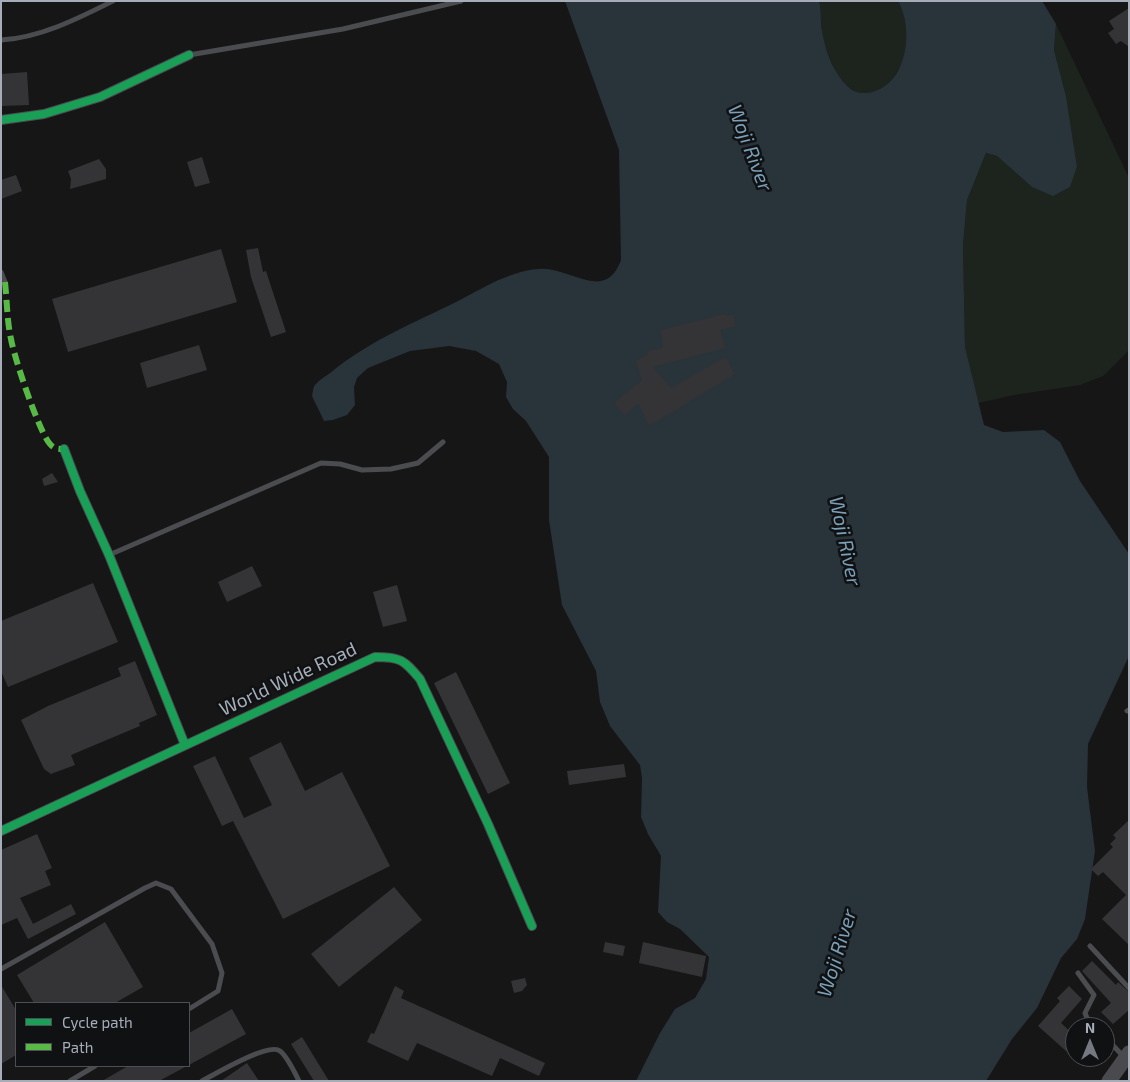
<!DOCTYPE html>
<style>
body{margin:0}
#map{position:relative;width:1130px;height:1082px;overflow:hidden;background:#161617;font-family:"Exo 2",sans-serif}
canvas{display:block}
.frame{position:absolute;inset:0;border:2px solid #a6adb9;pointer-events:none}
.legend{position:absolute;left:15px;top:1002px;width:175px;height:65px;box-sizing:border-box;background:#101113;border:1px solid #4c4f55;margin:0;padding:6px 9px;list-style:none;font-size:15px;color:#a6adb9}
.legend li{display:flex;align-items:center;gap:10px;height:25px}
.legend b{width:25px;border:1px solid #4c4f55}
.north{position:absolute;left:1065px;top:1017px;width:50px;height:50px;box-sizing:border-box;background:#101113;border:1px solid #4c4f55;border-radius:50%;rotate:0deg;font-size:14px;font-weight:700;line-height:20px;text-align:center;color:#a6adb9}
.north::after{content:'';display:block;margin:auto;width:18px;height:22px;background:#747880;clip-path:polygon(50% 0,100% 100%,50% 72%,0 100%)}
</style>
<div id="map">
<canvas width="1130" height="1082"></canvas>
<div class="frame"></div>
<ul class="legend">
<li><b style="height:6px;background:#1a9f57"></b>Cycle path</li>
<li><b style="height:6px;background:#58b947"></b>Path</li>
</ul>
<div class="north">N</div>
</div>
<script>
const g = document.querySelector('canvas').getContext('2d');
g.lineJoin = 'round';
function fill(path, color) { g.fillStyle = color; g.fill(path, 'evenodd'); }
function stroke(path, color, width, dash) { g.strokeStyle = color; g.lineWidth = width; g.lineCap = dash ? 'butt' : 'round'; g.setLineDash(dash || []); g.stroke(path); }
function write(font, color, halo, rows, align = 'center') {
  g.font = font + ' "Exo 2",sans-serif'; g.lineWidth = 5; g.setLineDash([]); g.textBaseline = 'middle'; g.strokeStyle = halo; g.fillStyle = color; for (const [text, x, y, turn = 0] of rows) {
    g.save(); g.translate(x, y); g.rotate((+turn || 0) * Math.PI / 180); g.textAlign = isNaN(turn) ? turn : align; if (halo) g.strokeText(text, 0, 0); g.fillText(text, 0, 0); g.restore();
  }
}
fill(new Path2D(`
 M819 1H898C909 21 909 50 898 71 890 86 871 98 854 91 846 87 838 75 834 68 828 58 824 42 822 32 820 22 822 11 819 1Z
 M1056 24 1129 178V350L1103 376 1080 385 1014 395 978 403 965 347 963 245 967 200 986 153 997 156 1032 187 1077 166 1066 96 1054 50Z`), '#1c241d');
fill(new Path2D(`
 M565 1H819C822 11 820 22 822 31 824 42 828 58 834 68 838 75 846 87 854 91 871 98 890 86 898 71 909 50 909 21 898 1H1042L1056 24 1054 50 1066 96 1077 166 1070 187 1053 196 1032 187 997 156 986 153 967 200 963 245 965 347 984 425 1003 432 1044 430 1060 442 1080 481 1129 554V656L1088 744 1087 787 1095 851 1085 919 1077 939 1061 958 1037 1008 1012 1039 986 1081H636L660 1033 675 1009 695 998 706 979 709 957 680 929 667 922 658 912 661 856 648 834 641 817 642 778 640 765 610 726 600 702 596 671 562 605 549 520V457L526 421 513 409 506 397 507 382 499 364 476 351 449 346 410 351 368 368 357 378 354 387 355 405 347 415 333 420 324 421 312 396C313 392 313 387 315 385 319 380 326 376 330 373 365 344 408 325 448 306 478 292 506 271 539 269 569 266 605 304 621 260L619 150Z`), '#28333a');
fill(new Path2D(`
 M1129 8V47L1121 41 1116 44 1108 33 1114 29 1109 21Z
 M27 72 29 105 2 106 1 74Z
 M202 157 210 183 195 187 187 162Z
 M99 159 106 169V179L70 189 71 179 68 171Z
 M16 175 22 191 1 199V180Z
 M258 248 263 272 266 271 286 332 271 337 251 277 246 250Z
 M221 249 237 302 68 352 52 299Z
 M724 314 726 316 733 314 736 326 720 330 725 348 653 367 671 388 725 357 735 374 649 426 638 403 625 415 614 403 642 380 636 361 649 353V351L663 348 661 330Z
 M199 345 207 370 147 388 140 363Z
 M52 473 58 482 44 486 42 479Z
 M252 566 262 586 227 602 218 582Z
 M93 583 118 642 8 687 1 671V621Z
 M397 585 407 621 383 627 373 592Z
 M135 661 157 715 139 723 140 726 71 755 75 765 51 774 44 769 21 720 48 706 121 676 118 668Z
 M456 672 510 783 488 794 434 683Z
 M281 742 305 791 342 772 390 866 283 919 233 821 222 826 193 766 215 756 244 818 272 805 249 758Z
 M624 764 626 777 569 785 567 771Z
 M1129 820V945L1102 919 1126 895 1103 872 1098 876 1091 869 1113 847 1110 844 1116 838 1113 835Z
 M37 834 52 868 45 871 51 885 20 898 33 924 71 904 76 914 28 939 17 918 1 925V850Z
 M394 887 422 920 339 987 311 954Z
 M105 922 143 987 115 1003H34L17 975Z
 M605 942 625 946 623 956 603 952Z
 M643 942 706 956 702 977 639 963Z
 M1092 961 1116 985 1118 982 1129 992V1010L1113 1024 1101 1012 1111 1003 1082 971Z
 M525 978 527 985 522 991 514 993 511 981Z
 M1 985 16 1010V1055L1 1064Z
 M395 986 404 991 401 998 545 1063 539 1076 500 1058 492 1076 417 1043 408 1061 367 1042 371 1033 374 1034Z
 M1069 986 1082 999 1061 1023 1075 1036V1059L1038 1026 1060 1001 1057 998Z
 M232 1009 246 1034 189 1065V1033Z
 M302 1037 329 1081H314L291 1044Z
 M247 1063 259 1081H221Z
 M128 1066H187L159 1081H102Z`), '#343436');
stroke(new Path2D(`
 M1 40C40 38 79 18 113 1
 M189 55 343 29 461 1
 M1 272 5 282
 M109 555 321 463 340 464 362 470 391 469 418 463 443 442
 M1127 711 1129 710
 M1090 946 1129 988
 M1 969 145 888 156 883 171 889 212 944 222 973 218 991 189 1009
 M1078 973 1094 995 1085 1013 1087 1018 1095 1027
 M1105 1037 1123 1056
 M70 1081 95 1066
 M202 1081C215 1074 269 1042 280 1051 287 1056 295 1073 299 1081`), '#4a4c50', 5);
stroke(new Path2D(`
 M1 120 44 114 100 97 189 55
 M64 449 80 491 109 555 185 745
 M1 831 375 657C401 657 404 660 420 679L488 824 532 926`), '#4a4c50', 10);
stroke(new Path2D(`
 M1109 1081 1129 1053`), '#484a4e', 15);
stroke(new Path2D(`
 M5 282C7 301 7 321 11 339 14 357 39 432 50 444 54 449 58 449 64 449`), '#58b947', 6, [12, 6]);
stroke(new Path2D(`
 M1 120 44 114 100 97 189 55
 M64 449 80 491 109 555 185 745
 M1 831 375 657C401 657 404 660 420 679L488 824 532 926`), '#1a9f57', 8);
write('19px', '#a6adb9', '#101113', [
 ["World Wide Road",288,679,-25]
]);
write('italic 20px', '#7a9fb7', '#101113', [
 ["Woji River",750,148,69],
 ["Woji River",845,541,78],
 ["Woji River",837,953,-73]
]);
</script>
